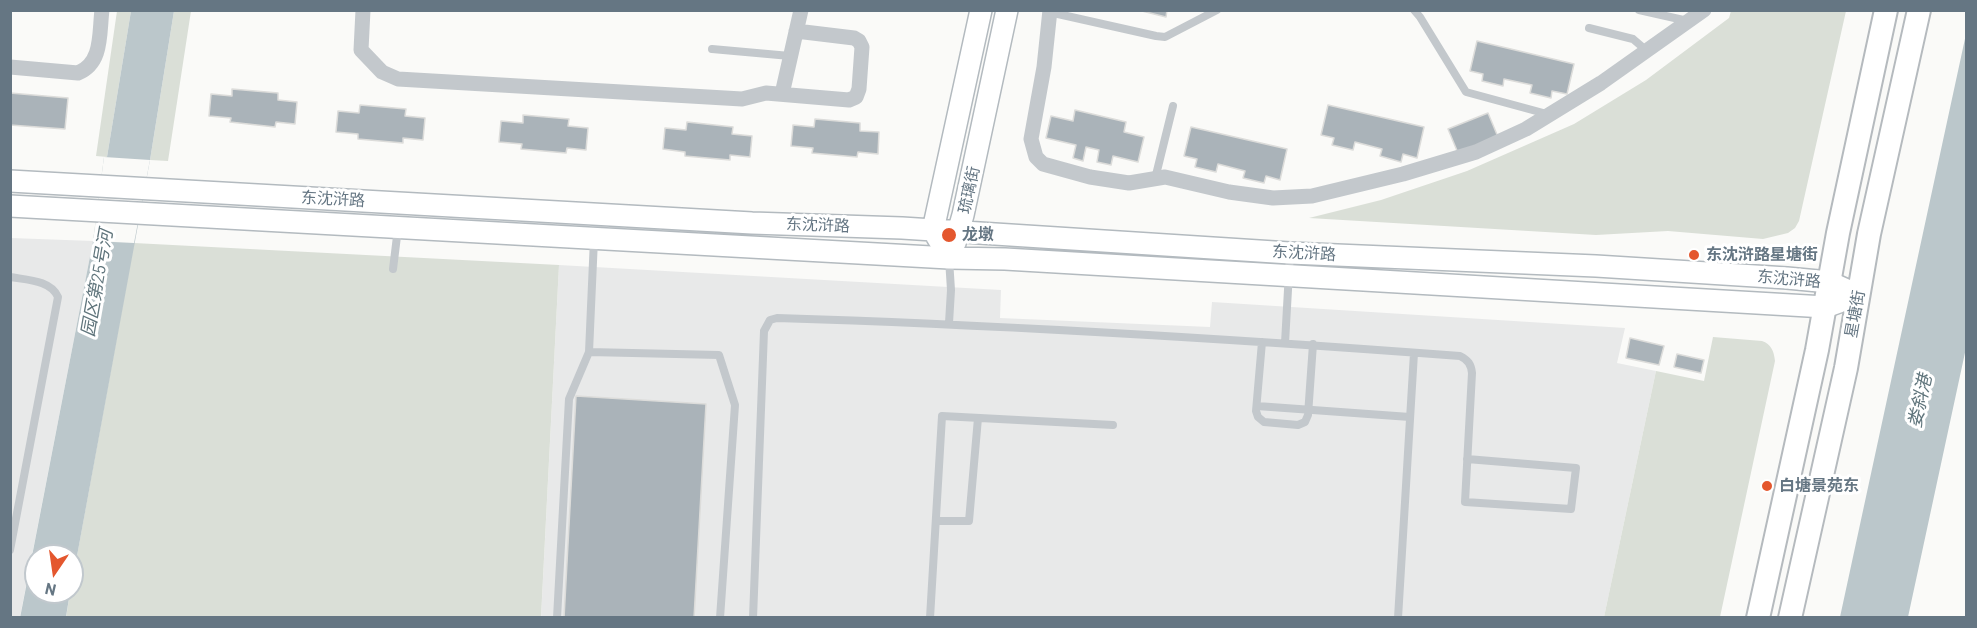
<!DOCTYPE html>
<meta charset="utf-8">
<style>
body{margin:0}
#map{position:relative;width:1977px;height:628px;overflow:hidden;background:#fafaf8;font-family:Barlow,sans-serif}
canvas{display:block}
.frame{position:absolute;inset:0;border:12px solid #657683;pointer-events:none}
.north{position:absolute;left:24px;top:544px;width:60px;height:60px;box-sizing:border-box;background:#fff;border:2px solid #c1c8cd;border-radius:50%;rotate:193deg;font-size:16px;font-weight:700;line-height:24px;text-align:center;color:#657683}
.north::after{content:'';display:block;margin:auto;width:21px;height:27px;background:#e4572e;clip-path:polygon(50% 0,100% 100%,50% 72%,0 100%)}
</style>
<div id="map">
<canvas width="1977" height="628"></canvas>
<div class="frame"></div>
<div class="north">N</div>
</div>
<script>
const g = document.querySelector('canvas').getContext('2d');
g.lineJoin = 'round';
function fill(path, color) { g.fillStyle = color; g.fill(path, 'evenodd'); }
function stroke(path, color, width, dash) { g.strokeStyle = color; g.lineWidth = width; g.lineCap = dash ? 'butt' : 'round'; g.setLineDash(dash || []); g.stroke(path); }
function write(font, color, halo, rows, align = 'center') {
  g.font = font + ' Barlow,"Noto Sans SC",sans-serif'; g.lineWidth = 6; g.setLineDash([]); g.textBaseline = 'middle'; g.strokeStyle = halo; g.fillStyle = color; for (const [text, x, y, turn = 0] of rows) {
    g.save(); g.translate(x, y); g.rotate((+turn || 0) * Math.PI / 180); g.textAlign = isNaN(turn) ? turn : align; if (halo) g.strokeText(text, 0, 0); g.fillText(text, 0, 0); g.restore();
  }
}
fill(new Path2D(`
 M11 238 93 241 20 617 11 618Z
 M559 265 1001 290 1000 318 1210 327 1212 302 1625 328 1617 363 1656 371 1604 617 541 618Z`), '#e8e9e9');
fill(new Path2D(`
 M117 11H131L107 157 96 156Z
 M174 11H191L168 161 150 160Z
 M1731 11H1846L1799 221 1795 228 1788 233 1763 239 1668 231 1596 235 1309 218 1381 200 1467 171 1574 124 1646 80 1729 18Z
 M134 243 559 265 541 617 66 618 70 592H72V583Z
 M1713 337 1762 341C1771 344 1774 351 1775 361L1720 617H1604L1656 371 1704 381Z`), '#dadfd7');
fill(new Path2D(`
 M131 11H174L150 160 72 583V556H36V592H70L66 617 20 618 93 241 104 157H107Z
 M1966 34V348L1908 617H1840Z`), '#bbc7cb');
fill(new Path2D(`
 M104 157 150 160 134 243 93 241Z`), '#fafaf8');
const building = new Path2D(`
 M1138 10H1167L1166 17Z
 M1477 41 1574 64 1567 94 1552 91 1551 98 1530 93 1532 85 1504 79 1503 86 1482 81 1483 74 1470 71Z
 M232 89 278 93V100L297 102 295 124 276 122 275 127 230 122 231 118 209 116 211 94 232 96Z
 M10 93 68 98 65 129 10 125Z
 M360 105 406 109 405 116 425 118 423 140 403 138V143L358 139V134L336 132 338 111 359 113Z
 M1328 105 1424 127 1417 158 1403 154 1401 162 1380 156 1382 149 1355 142 1353 150 1332 145 1334 138 1321 135Z
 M1075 110 1126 122 1124 132 1144 137 1138 162 1113 156 1111 165 1097 162 1099 150 1086 147 1083 161 1073 158 1076 145 1046 138 1051 116 1073 121Z
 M1488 113 1498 137 1458 153 1448 129Z
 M523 115 569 119 568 126 588 128 586 150 567 148 566 153 521 149 522 144 499 142 501 121 523 123Z
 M815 119 860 123V131L879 132 878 154 858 152 857 157 812 153 813 148 791 146 793 125 814 127Z
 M687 122 733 127 732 134 752 136 750 157 730 155V160L685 156V152L663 149 665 128 686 130Z
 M1191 127 1287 149 1280 180 1266 176 1264 183 1243 178 1245 171 1218 164 1216 172 1195 167 1197 159 1184 156Z
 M1630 338 1664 346 1659 365 1626 358Z
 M1677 354 1704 360 1701 373 1674 367Z
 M576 396 706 404 694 618H564Z`);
fill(building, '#aab3b9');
stroke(building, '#dcdcda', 1.5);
const secondary = new Path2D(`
 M10 181 752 223 902 228 1290 253 1596 266 1787 278 1829 282 1858 295
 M10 206 949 258 1005 259 1825 307 1839 302
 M939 240 933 230 981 10
 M955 243 963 215 1007 10`);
const primary = new Path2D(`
 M1758 618 1817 350 1838 233 1886 10
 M1790 618 1846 368 1869 234 1919 10`);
stroke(secondary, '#b3babf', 24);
stroke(primary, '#b5babe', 26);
stroke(new Path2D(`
 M1414 10 1420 17 1466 92 1547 114
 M1639 10 1688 21
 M1049 12 1156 36 1165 37 1217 10
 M1589 28 1633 39 1647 51
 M712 49 790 56
 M1155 179 1173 106
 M393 269 398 228
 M10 277C27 280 51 280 58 297L10 550
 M949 323 951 290 949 259
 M1262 342 1256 411 1258 417 1264 422 1298 425 1305 422 1308 415 1313 344
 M1285 343 1290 254
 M589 352 719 355 735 405 720 618
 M1257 406 1410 417
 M936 521H969L978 418
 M557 618 569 399 589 352 594 239
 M753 618 764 331 770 320 777 318C1005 325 1233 339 1460 356 1468 360 1471 364 1472 373L1465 502 1571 509 1576 468 1467 459
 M930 618 942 416 1113 425
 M1398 618 1414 353`), '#c3c8cc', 8);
stroke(new Path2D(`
 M363 10 361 50 382 72 398 79 742 99 766 93 849 100 856 97 859 89 862 47 859 41 854 38 796 31
 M1050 10 1044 67 1031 139 1036 157 1043 164 1090 177 1129 183 1165 177 1229 192 1273 198 1312 196 1403 174 1476 152 1526 129 1601 83 1704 10
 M10 67 78 73C103 63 99 33 102 10
 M782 94 801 10`), '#c3c8cc', 15);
stroke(secondary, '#fff', 21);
stroke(primary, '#fff', 22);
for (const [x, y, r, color] of [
 [949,235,8,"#e4572e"],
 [1694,255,6,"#e4572e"],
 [1767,486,6,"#e4572e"]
]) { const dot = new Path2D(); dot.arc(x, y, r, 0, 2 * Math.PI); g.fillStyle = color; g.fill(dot); stroke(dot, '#fff', 2); }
write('16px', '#657683', '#fff', [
 ["琉璃街",969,190,-78],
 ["东沈浒路",333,199,3],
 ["东沈浒路",818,225,2],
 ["东沈浒路",1304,253,3],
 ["东沈浒路",1789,279,5],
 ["星塘街",1855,314,-80]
]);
write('bold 16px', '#657683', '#fff', [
 ["龙墩",962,235],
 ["东沈浒路星塘街",1706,255],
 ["白塘景苑东",1779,486]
], 'left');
write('italic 18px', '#60757c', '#fff', [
 ["园区第25号河",97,283,-80],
 ["娄斜港",1920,401,-78]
]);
</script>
